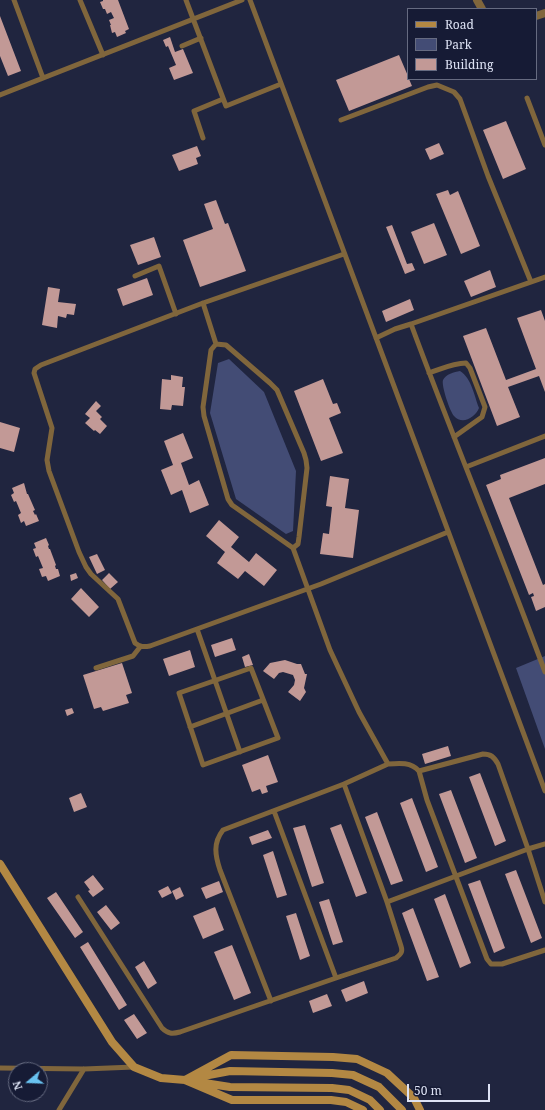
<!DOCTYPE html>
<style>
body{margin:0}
#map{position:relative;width:545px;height:1110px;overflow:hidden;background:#20253f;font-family:"Noto Serif",serif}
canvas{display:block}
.legend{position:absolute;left:407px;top:8px;width:130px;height:72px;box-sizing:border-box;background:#161b35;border:1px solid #666b81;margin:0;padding:5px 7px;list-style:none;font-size:12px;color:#dde2f4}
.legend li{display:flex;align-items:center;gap:8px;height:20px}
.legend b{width:20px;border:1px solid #666b81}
.north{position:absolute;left:8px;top:1062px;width:40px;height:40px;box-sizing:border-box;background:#161b35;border:1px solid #666b81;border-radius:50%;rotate:251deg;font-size:11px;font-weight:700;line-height:16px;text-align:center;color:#dde2f4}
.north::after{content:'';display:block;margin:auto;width:14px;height:18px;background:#69c3f1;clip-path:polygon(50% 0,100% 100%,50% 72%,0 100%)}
.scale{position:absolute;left:407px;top:1084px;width:83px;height:18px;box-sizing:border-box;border:2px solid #dde2f4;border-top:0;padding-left:5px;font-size:12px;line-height:14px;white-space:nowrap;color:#dde2f4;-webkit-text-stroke:3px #161b35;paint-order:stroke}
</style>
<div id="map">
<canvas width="545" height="1110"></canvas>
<ul class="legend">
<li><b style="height:5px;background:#b38843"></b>Road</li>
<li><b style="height:11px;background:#434c75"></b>Park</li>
<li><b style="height:11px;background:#c29996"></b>Building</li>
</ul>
<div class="north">N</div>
<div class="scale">50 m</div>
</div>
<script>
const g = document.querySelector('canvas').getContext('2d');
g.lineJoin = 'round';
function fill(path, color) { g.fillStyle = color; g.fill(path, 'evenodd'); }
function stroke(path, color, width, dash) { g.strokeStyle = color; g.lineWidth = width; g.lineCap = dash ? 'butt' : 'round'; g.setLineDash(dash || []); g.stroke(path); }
fill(new Path2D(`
 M229 359 264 392 296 471 293 531 286 534 236 499 210 413 218 363Z
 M460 371C472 379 474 395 479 408 475 418 462 425 454 416 450 412 441 385 443 380 446 374 454 372 460 371Z
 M545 656V749L516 668Z`), '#434c75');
fill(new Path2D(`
 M103 0H118L129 29 125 31 126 33 117 37 115 32 112 33 110 25H111L109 20 114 18 111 12 107 14 105 9H103L100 2 103 1Z
 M0 16 21 71 8 76 0 56Z
 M170 37 175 52 183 49 193 73 174 80 169 68 176 65 168 46 166 47 163 40Z
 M399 55 408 76V79H409L412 86 349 111 336 80Z
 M506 121 526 169 503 179 483 130Z
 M439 143 444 154 430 160 425 149Z
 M197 146 201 156 196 158 198 164 179 171 172 155Z
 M448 190 450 195 458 191 480 246 461 254 436 194Z
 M216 200 225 224 228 223 246 271 200 287 183 240 213 229 204 204Z
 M434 223 447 255 424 264 411 232Z
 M392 225 407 264 412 263 415 270 405 274 386 227Z
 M154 237 161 257 138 265 130 245Z
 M490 270 496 287 471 297 464 281Z
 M147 278 153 295 123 306 117 289Z
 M48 287 60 289 58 302 76 304 74 315 67 314 66 318 58 316 57 328 42 325Z
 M410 299 414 310 386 322 382 311Z
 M541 310 545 321V392L539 376 508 387 520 417 497 426 463 336 486 328 506 380 536 369 517 318Z
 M171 375 183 377 182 387H185L183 406 172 405 171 410 160 409 162 379 171 380Z
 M323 379 333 404 337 403 341 413 329 418 343 453 321 461 294 391Z
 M96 401 101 406 96 411 102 417 100 419 107 426 100 434 95 430 94 431 85 423 90 418 85 414Z
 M0 422 20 428 14 452 0 448Z
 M183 433 193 458 181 463 189 485 199 480 209 505 190 513 182 490 171 495 161 470 173 465 164 441Z
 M545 458V484L509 498 543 585 545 584V607L536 611 531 597 534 596 533 593 529 595 486 485 501 479 500 475Z
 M330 476 349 479 345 508 359 510 353 558 320 554 323 533 329 534 332 507 326 506Z
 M24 483 27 494H28L35 510 33 511 35 515 36 514 39 521 26 526 24 521 21 523 18 515 21 513 16 501 14 502 11 495 14 493 12 488Z
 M219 520 239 537 231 547 249 562 256 553 277 570 264 586 245 571 238 579 217 563 225 552 206 536Z
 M46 538 49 545 48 546 49 549H50L56 565 55 566 56 569H58L60 576 48 581 46 576 42 577 39 569 43 568 38 556 36 557 33 549 36 548 34 543Z
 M97 554 105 570 97 574 89 557Z
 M76 573 78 578 71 581 70 575Z
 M109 573 118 582 110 589 102 580Z
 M81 588 99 607 89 617 71 599Z
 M232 638 236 650 215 657 211 645Z
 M190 650 195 667 169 676 163 659Z
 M249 654 253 665 245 667 242 657Z
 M285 660 297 664H301L305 674H307L304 688 306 692 300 701 288 692 294 685 295 680 293 675 283 672 279 673 274 679 263 671 270 663Z
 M122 663 132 693 126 695 129 703 103 711 101 707 94 709 83 675Z
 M72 708 74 713 67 716 65 710Z
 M448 746 451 756 425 764 422 754Z
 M268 755 278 782 266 786 268 792 262 794 260 789 252 792 242 765Z
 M480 773 506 841 495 846 469 777Z
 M451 790 477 858 465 863 439 794Z
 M81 793 87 807 74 812 69 798Z
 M412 798 438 867 426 872 400 803Z
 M377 812 403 881 391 885 365 817Z
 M341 824 367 893 356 897 330 828Z
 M305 825 324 883 312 887 293 828Z
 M268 830 272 838 252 845 249 837Z
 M273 851 287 895 277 898 263 855Z
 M516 870 542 938 531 943 505 874Z
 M93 875 104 889 93 897 88 891 90 890 84 882Z
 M480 880 505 948 494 953 468 884Z
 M219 881 223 892 206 899 201 888Z
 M168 886 172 893 162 898 158 891Z
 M180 887 184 896 176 900 172 891Z
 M56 892 83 932 75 938 47 898Z
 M445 894 471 963 460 968 434 899Z
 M329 899 343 942 333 945 319 902Z
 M106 905 120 923 111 930 97 912Z
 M215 907 224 930 203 939 193 916Z
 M413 908 439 977 427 981 402 913Z
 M296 913 310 956 300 960 286 916Z
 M88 942 127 1005 119 1010 80 947Z
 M232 945 251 993 234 1000 214 952Z
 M144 961 157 983 148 989 135 967Z
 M364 981 368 993 346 1002 341 990Z
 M327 994 332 1006 313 1013 309 1001Z
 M134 1014 147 1033 137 1039 124 1020Z`), '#c29996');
stroke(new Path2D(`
 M14 0 43 78
 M80 0 103 55
 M186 0 226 106 281 84
 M250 0 545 791
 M182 46 201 38
 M0 95 242 0
 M527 98 545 145
 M341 120 428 87 437 85 454 92 460 99 488 176 531 282
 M203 138 194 111 223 99
 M344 254 203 303 41 365 35 369 34 373 52 428 47 460 49 471 79 552 86 567 91 574 118 599 135 643C140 647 144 647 150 646L321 584 448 532
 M135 276 159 266 176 314
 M203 303 216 344 211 350 203 407 204 416 228 499 232 505 293 548 330 650 359 712 388 764C400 763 411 762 419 771L483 754C491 754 494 757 498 764L528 849 545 844
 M411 324 545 277
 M376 338 395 329 411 324C454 441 502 555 545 672
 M216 344 226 345 270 383 277 390 304 453 306 460 307 468 299 537 298 544 293 548
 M429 373C441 369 453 363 466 363L470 368 485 407 482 417 454 437
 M466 467 545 436
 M197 629 240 752
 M96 668 133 656 140 647
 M251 668 278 738 203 765 179 693Z
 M190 727 263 700
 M419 771 427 800 487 959 491 964H502L545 950
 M274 811 336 978
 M78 897 162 1028C168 1034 172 1034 180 1032L336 978 396 958C401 954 403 952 401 946L387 902 344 784 388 764
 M387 902 528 849 545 902
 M271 1001 220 870C215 855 213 843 223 830L344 784
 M0 1068 84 1069 134 1067
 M59 1110 84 1069`), '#80663c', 5);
stroke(new Path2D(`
 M477 0 482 9
 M536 16 545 13`), '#80663c', 8);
stroke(new Path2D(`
 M0 864 112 1042 134 1067 161 1078 185 1080 232 1100H331L346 1102 363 1110
 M193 1078 230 1071 332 1073 353 1075 379 1087 402 1110
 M185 1080 231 1055 333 1057 357 1059 387 1073 414 1098 420 1110
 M198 1082 230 1087 332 1088 349 1090 370 1100 380 1110`), '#b38843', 8);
</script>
